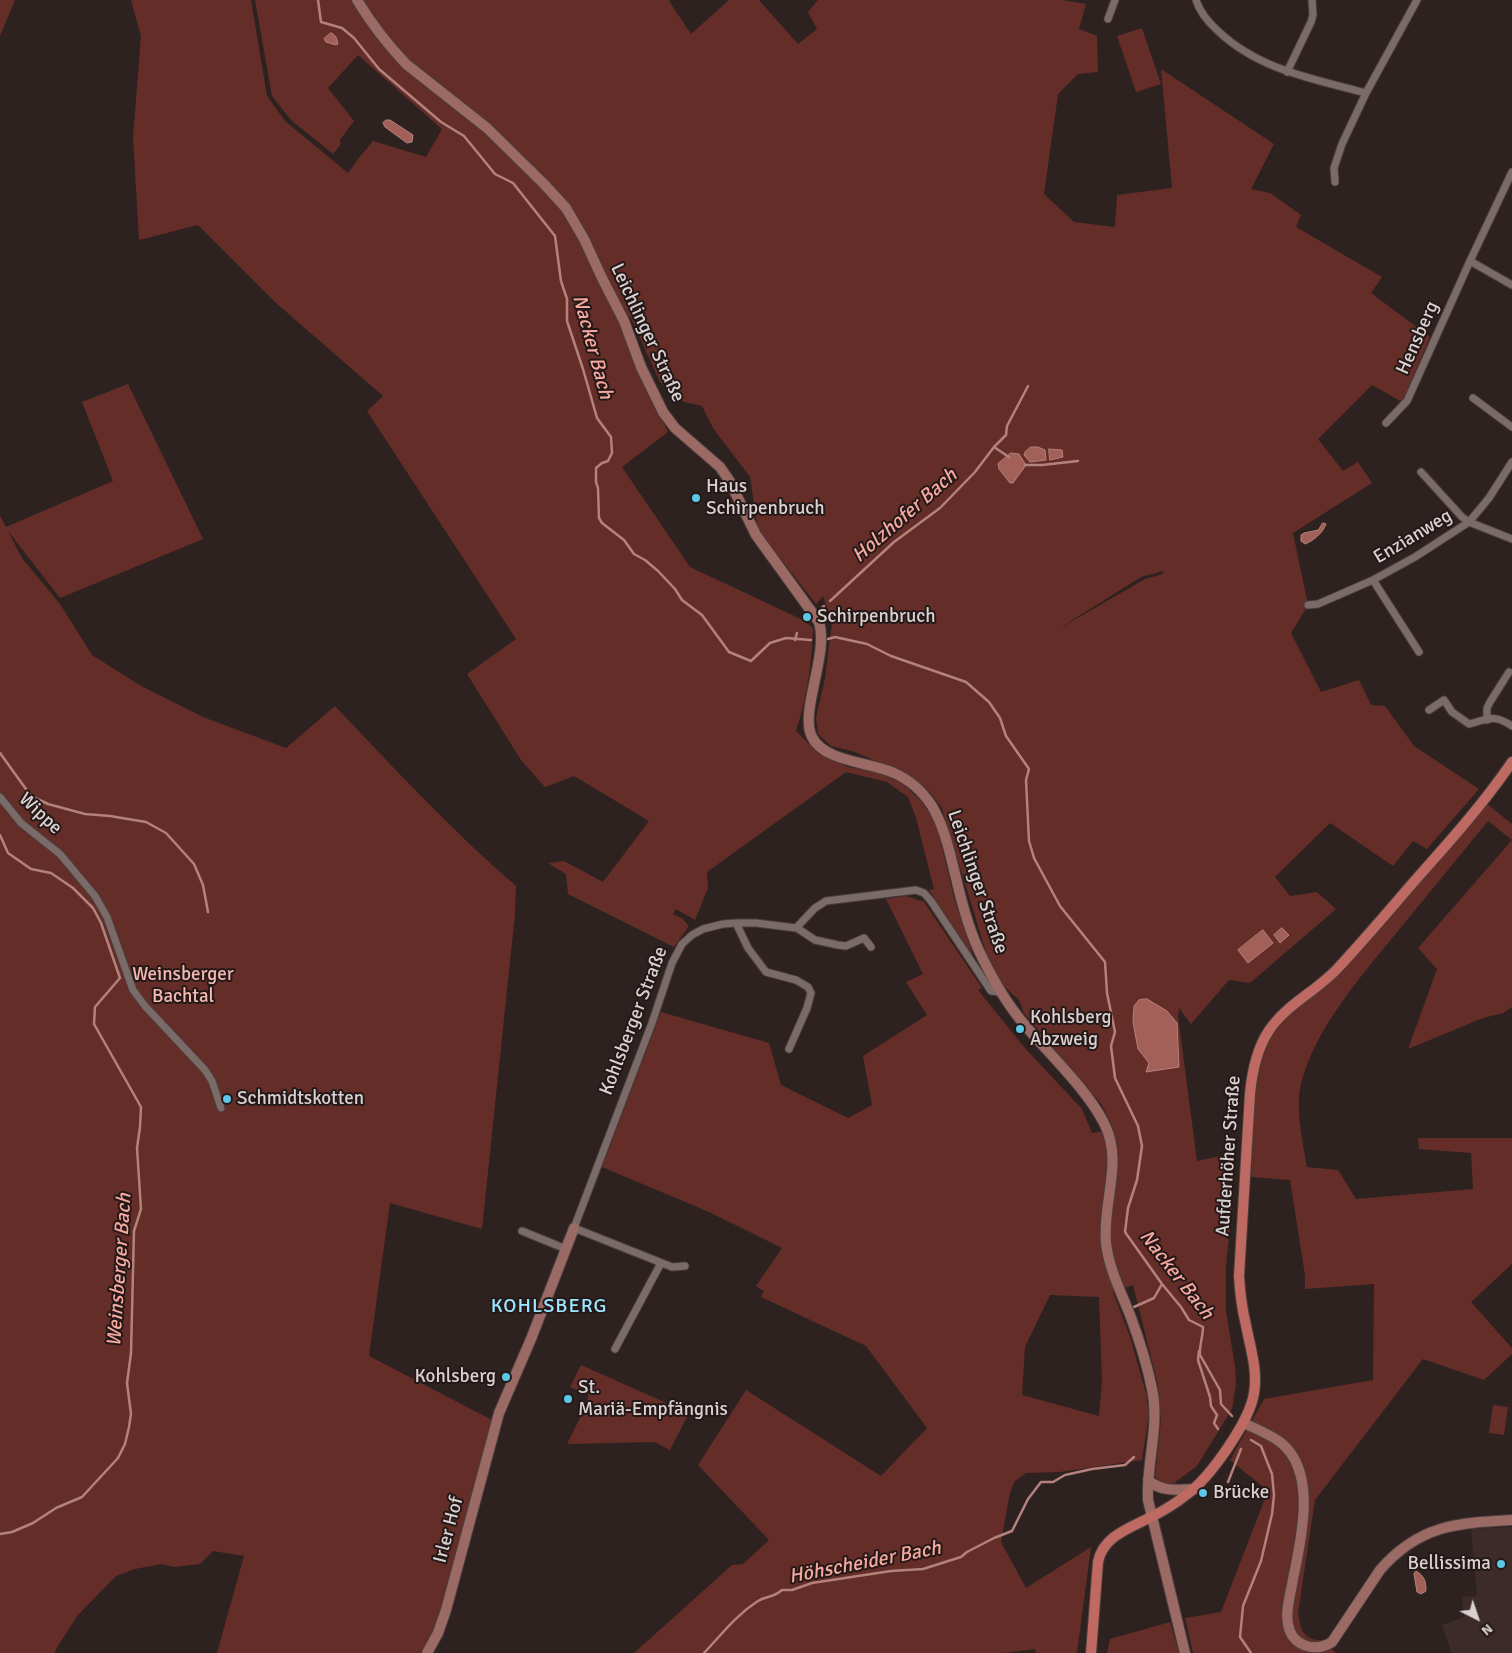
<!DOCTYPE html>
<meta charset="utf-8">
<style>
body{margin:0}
#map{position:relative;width:1512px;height:1653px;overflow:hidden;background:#2e2221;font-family:Signika,sans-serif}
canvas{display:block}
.north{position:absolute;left:1452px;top:1593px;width:50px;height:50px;-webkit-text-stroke:4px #241918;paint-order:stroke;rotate:139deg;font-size:14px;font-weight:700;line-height:20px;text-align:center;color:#d9d1d0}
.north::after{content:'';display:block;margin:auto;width:18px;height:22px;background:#d9d1d0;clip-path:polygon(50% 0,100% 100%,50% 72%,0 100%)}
</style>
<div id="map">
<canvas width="1512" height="1653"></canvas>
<div class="north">N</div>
</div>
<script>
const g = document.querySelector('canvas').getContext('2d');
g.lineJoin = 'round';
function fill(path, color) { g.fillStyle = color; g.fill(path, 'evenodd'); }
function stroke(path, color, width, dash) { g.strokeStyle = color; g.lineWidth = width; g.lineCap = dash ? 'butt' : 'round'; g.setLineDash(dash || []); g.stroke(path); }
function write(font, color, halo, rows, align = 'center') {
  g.font = font + ' Signika,sans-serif'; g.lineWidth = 4; g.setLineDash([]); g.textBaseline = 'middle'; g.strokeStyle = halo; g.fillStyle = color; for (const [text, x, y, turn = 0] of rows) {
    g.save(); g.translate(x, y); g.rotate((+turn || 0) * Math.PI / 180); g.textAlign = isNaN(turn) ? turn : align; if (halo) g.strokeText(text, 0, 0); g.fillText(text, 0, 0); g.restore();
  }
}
fill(new Path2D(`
 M1512 1527V1653H1452L1442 1625 1464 1617 1462 1597 1477 1596 1471 1529Z`), '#3d2b29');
fill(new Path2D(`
 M0 0H15L0 36Z
 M131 0H251L267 96 285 121 348 173 358 159 373 141 426 157 442 129 358 55 328 88 354 121 340 140 341 144 333 154 291 120 272 96 255 0H670L669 1 691 34 729 0H759L798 44 817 29 808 12 818 0H1062L1086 4 1079 29 1097 36 1098 72 1078 74 1058 94 1044 194 1074 222 1115 227 1117 195 1172 188 1161 69 1274 144 1251 189 1270 193 1301 215 1296 227 1382 277 1371 293 1430 337 1402 402 1372 385 1318 439 1343 471 1358 462 1372 483 1293 533 1308 605 1291 633 1321 692 1359 680 1371 705 1385 706 1414 746 1479 789 1427 849 1413 841 1393 866 1330 823 1275 877 1290 896 1317 892 1336 909 1250 983 1229 980 1191 1024 1179 1008 1178 1016 1197 1161 1220 1156 1232 1207 1226 1265V1311L1235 1366 1236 1384 1232 1409 1197 1466 1174 1483H1160L1155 1476 1161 1420 1158 1385 1133 1285 1113 1292 1130 1337 1146 1393 1149 1414 1142 1460 1060 1472 1026 1473 1014 1482 1010 1493 1001 1542 1026 1588 1091 1547 1077 1653H1036L1035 1649 1004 1653H634L732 1565 743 1564 769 1540 698 1465 746 1390 881 1476 927 1428 866 1346 761 1297 764 1291 756 1286 782 1248 709 1212 602 1167 661 1012 769 1043 781 1085 848 1118 872 1105 863 1056 927 1015 906 982 923 974 886 899 906 896 924 902 982 988 978 990 1024 1047 1082 1109 1092 1133 1114 1130 1102 1105 1024 1013 1019 1000 1005 987 989 962 942 808 928 790 909 776 855 752 831 746 818 734 816 718 825 678 832 623 823 596 816 604 758 530 750 477 713 428 702 406 684 402 660 382 630 316 619 324 668 432 622 467 690 567 803 620 813 628C812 662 807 698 796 731L818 753 848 767 877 772 903 784 922 802 936 822 954 898 973 955H971L929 890 934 889 916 818 908 797 887 782 846 772 707 872 708 888 695 920 676 909 673 914 682 918 689 926 674 947 568 894 566 874 548 863 564 861 603 882 649 821 574 776 545 787 521 760 467 674 516 639 367 411 383 396 276 303 198 225 139 240 133 137 141 36ZM1163 571V574L1145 579 1055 631 1141 577ZM1050 1295 1099 1297 1102 1381 1099 1416 1022 1395 1025 1347Z
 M1142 28 1161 84 1136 92 1117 36Z
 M128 384 203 539 60 598 8 531 22 558 60 604 92 655 141 686 203 717 286 748 335 706C394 768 451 830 516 886L515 914 482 1229 390 1203 369 1356 494 1421 439 1619 427 1644 420 1653H217L244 1556 213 1551 200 1564 174 1567 162 1564 135 1569 116 1576 78 1615 56 1649 55 1653H0V516L6 527 113 481 82 402Z
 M1487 804 1512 824V1007L1503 1013 1483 1018 1408 1049 1437 969 1418 948 1512 840 1488 821C1458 858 1428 894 1398 931 1362 975 1315 1028 1301 1084 1295 1108 1303 1143 1307 1167L1338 1170 1356 1199 1473 1189 1471 1153 1419 1149 1418 1138H1512V1264L1471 1302 1512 1348V1354L1484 1380 1423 1359 1315 1500 1298 1613C1301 1630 1303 1641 1323 1640L1336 1653H1193L1185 1618 1221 1612 1268 1491 1230 1460 1264 1399 1373 1380 1374 1284 1305 1289V1275L1290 1180 1251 1177 1256 1079 1262 1053 1267 1041 1285 1019 1334 978Z
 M581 1365 689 1413 670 1450 654 1442 567 1444 585 1408 584 1407 589 1395 570 1387Z
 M1493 1405 1508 1407 1504 1435 1489 1433Z
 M1170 1622 1179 1653H1107L1110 1639Z`), '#642d28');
const water = new Path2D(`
 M331 33 333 34 336 37 338 44 336 45 326 42 324 39Z
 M386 120H390L413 135 412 142 407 143 385 127 383 123Z
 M1031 447H1038L1045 450 1046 460 1030 462 1024 455 1025 452Z
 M1049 449 1062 450 1063 457 1050 460Z
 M1011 453 1019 454 1026 465 1013 483H1010L999 469 998 464Z
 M1323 523 1326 524C1323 533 1313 541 1305 544L1301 541V535L1304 533 1318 530Z
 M1282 928 1289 935 1280 943 1274 935Z
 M1263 930 1273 943 1248 963 1238 950Z
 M1147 999 1167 1011 1177 1023 1179 1067 1146 1072 1149 1063 1138 1049 1133 1022 1134 1006 1139 1000Z
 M1416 1571C1425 1576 1426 1582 1426 1591L1421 1594 1417 1592 1414 1574Z`);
fill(water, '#a36059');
stroke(water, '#b3827d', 1);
stroke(new Path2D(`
 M318 0 321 22 342 28 354 38 379 69 441 122 464 136 495 174 513 183 555 236 561 281 567 299V321L583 369 597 418 611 437 612 453 608 461 602 463 596 468V482L598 488 599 518 602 523 624 540 634 554 645 560 658 571 675 589 682 600 702 615 729 652 751 661 770 643 786 638 811 640
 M994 447 1006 435 1007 426 1028 386
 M1025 465H1042L1078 461
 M830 601 894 542 940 508 975 472 994 447 1009 457
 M821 609 824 606
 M828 639 835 637 867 644 891 656 966 682 989 702 1000 718 1006 736 1029 769 1026 780 1029 841 1034 858 1060 906 1105 962 1107 993 1115 1032 1111 1046 1115 1078 1138 1126 1142 1146 1137 1180 1128 1208 1125 1232 1162 1284 1181 1307 1189 1320 1203 1327C1203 1336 1199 1347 1200 1355L1220 1390 1221 1404 1232 1416
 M795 640 797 633
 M0 753 31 796 48 804 85 814 110 816 146 822 166 833 194 864 203 885 208 912
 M0 835 8 853 31 869 51 873 73 888 93 908 101 923 120 978 95 1007 94 1024 141 1107 140 1127 137 1148 141 1209 134 1231 131 1353 127 1383 131 1414 129 1427 125 1444 118 1458 82 1497 56 1508 33 1523 12 1532 0 1534
 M1134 1307 1154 1298 1162 1284
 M1199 1351 1198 1360 1210 1397 1211 1406 1217 1415 1214 1423 1218 1429
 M1228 1482 1241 1449
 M704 1653C722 1634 736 1615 758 1601 767 1595 772 1599 782 1590H792L812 1583 891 1571 923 1569 961 1557 967 1552 994 1538 1012 1531 1028 1499 1041 1482H1053L1065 1475 1092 1469 1125 1465 1134 1457
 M1251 1653 1240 1637 1243 1606 1261 1561 1272 1514 1274 1495 1272 1474 1266 1459 1261 1446 1251 1440`), '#b3827d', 2.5);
const street = new Path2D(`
 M1196 0C1200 13 1208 22 1218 31 1259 70 1314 79 1366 93
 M1108 19 1115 0
 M1287 72 1311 22 1313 15 1312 0
 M1335 182 1334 168 1342 144 1366 93 1417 0
 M1470 261 1512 285
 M1473 398 1512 427
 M1386 423 1407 401 1470 261 1512 172
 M1421 472 1462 517 1469 522 1512 539
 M1373 580 1419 652
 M1308 605 1318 604 1373 580 1415 557 1469 522 1489 498 1512 462
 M1429 710 1444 700 1452 712 1469 724C1489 719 1494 714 1512 726
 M1487 720V708L1490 702 1509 672
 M0 797 21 823 60 854 95 896 107 917 133 990 145 1006 205 1070 212 1081 221 1108
 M736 923 748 948 766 972 796 980 808 987 811 993 807 1008 789 1049
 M797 928 815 940 838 945 846 946 864 938 871 947
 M522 1231 566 1249
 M685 1266 672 1267 574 1228 652 1023 672 963 682 944 692 935 703 929 723 924 736 923H756L796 928 815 908 826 901 916 890 924 893 931 901 991 991 1000 992
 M615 1349 661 1263`);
const secondary = new Path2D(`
 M357 0C371 23 387 44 406 64L487 128 544 184 566 208 584 239 602 278 624 321 641 367 663 412 675 428 720 467 729 480 756 535 819 622C829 655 799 712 812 737 824 762 871 762 894 773 910 780 923 792 932 806 945 828 950 854 956 878 962 904 969 931 981 955 993 980 1006 1003 1024 1024 1049 1054 1086 1088 1104 1123 1124 1162 1102 1202 1106 1243 1109 1269 1121 1292 1130 1315 1139 1339 1147 1364 1152 1389 1160 1426 1146 1463 1148 1500L1185 1653
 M1243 1423C1255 1428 1269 1434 1280 1442 1318 1471 1301 1540 1293 1579 1291 1593 1285 1610 1288 1624 1291 1646 1315 1653 1332 1642L1380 1570C1419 1525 1457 1523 1512 1520
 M1148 1480C1161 1492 1177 1490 1195 1489
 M427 1653 438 1633 446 1610 499 1413 531 1339 574 1228`);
const primary = new Path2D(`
 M1091 1653 1098 1562C1103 1536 1130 1528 1151 1517 1163 1511 1175 1504 1186 1495 1210 1478 1250 1421 1254 1393 1258 1370 1250 1347 1246 1325 1242 1309 1240 1293 1239 1276L1250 1094C1252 1072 1256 1051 1268 1032 1285 1005 1317 991 1338 968 1365 939 1391 908 1418 877 1451 840 1484 803 1512 762`);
stroke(street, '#493f3d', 9);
stroke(secondary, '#493f3d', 12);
stroke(primary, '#493f3d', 12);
stroke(street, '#7a6b69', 7);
stroke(secondary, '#9c6a65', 10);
stroke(primary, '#be6962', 10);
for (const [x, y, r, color] of [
 [696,498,5,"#5dc7e8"],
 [807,617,5,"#5dc7e8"],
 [1020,1029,5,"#5dc7e8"],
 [227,1099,5,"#5dc7e8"],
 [506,1377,5,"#5dc7e8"],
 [568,1399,5,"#5dc7e8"],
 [1203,1493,5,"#5dc7e8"],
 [1501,1564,5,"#5dc7e8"]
]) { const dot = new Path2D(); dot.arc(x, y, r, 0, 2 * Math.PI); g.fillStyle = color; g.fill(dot); stroke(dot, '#241918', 2); }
write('19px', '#d9d1d0', '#241918', [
 ["Leichlinger Straße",647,333,65],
 ["Hensberg",1418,338,-66],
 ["Enzianweg",1413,537,-31],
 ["Wippe",40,814,43],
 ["Leichlinger Straße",977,882,71],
 ["Kohlsberger Straße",634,1021,-69],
 ["Aufderhöher Straße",1229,1156,-86],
 ["Irler Hof",449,1530,-75]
]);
write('19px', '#d9d1d0', '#241918', [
 ["Haus",706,487],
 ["Schirpenbruch",706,509],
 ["Schirpenbruch",817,617],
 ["Kohlsberg",1030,1018],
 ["Abzweig",1030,1040],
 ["Schmidtskotten",237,1099],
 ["Kohlsberg",496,1377,"right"],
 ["St.",578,1388],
 ["Mariä-Empfängnis",578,1410],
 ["Brücke",1213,1493],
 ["Bellissima",1491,1564,"right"]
], 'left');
write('19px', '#f5b9b1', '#241918', [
 ["Weinsberger",183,975],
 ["Bachtal",183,997]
]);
write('italic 20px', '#f7a89f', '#241918', [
 ["Nacker Bach",592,347,75],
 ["Holzhofer Bach",905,516,-41],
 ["Weinsberger Bach",120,1270,-86],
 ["Nacker Bach",1176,1275,52],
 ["Höhscheider Bach",865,1563,-11]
]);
g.letterSpacing = '1px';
write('20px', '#9de6ff', '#241918', [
 ["KOHLSBERG",549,1307]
]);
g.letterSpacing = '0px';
</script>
